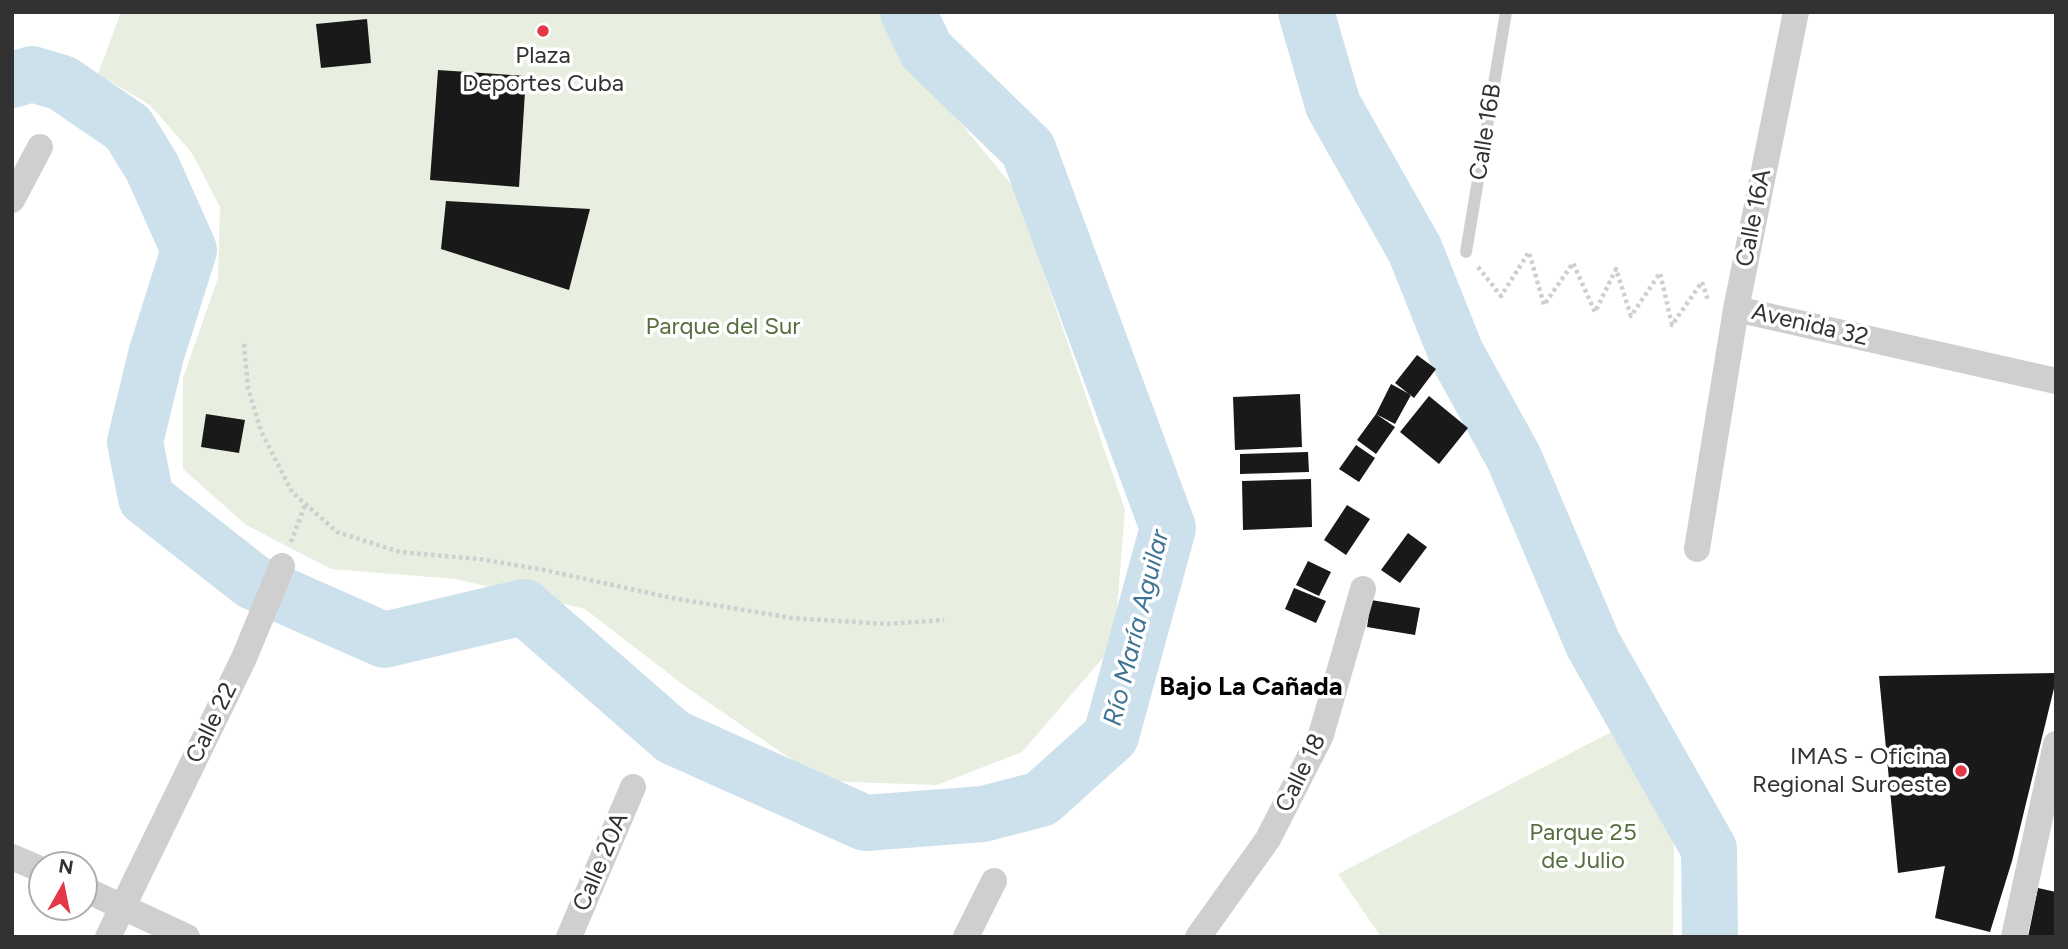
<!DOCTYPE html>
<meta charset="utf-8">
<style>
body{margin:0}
#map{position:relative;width:2068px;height:949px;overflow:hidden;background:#fff;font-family:Figtree,sans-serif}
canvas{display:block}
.frame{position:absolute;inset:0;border:14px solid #323232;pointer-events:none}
.north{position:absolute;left:28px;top:851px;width:70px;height:70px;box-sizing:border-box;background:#fff;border:2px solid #adadad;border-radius:50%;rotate:9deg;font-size:19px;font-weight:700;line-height:28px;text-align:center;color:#323232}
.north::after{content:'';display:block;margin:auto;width:24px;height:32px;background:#e43849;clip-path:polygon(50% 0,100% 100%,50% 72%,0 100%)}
</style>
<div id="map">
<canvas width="2068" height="949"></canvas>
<div class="frame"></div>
<div class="north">N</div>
</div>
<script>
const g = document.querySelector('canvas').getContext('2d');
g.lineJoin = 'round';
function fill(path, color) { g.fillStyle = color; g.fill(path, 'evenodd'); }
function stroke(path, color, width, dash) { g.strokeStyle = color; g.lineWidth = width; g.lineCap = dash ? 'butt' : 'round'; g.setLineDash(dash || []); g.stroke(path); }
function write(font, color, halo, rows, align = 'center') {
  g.font = font + ' Figtree,sans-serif'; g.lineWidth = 7; g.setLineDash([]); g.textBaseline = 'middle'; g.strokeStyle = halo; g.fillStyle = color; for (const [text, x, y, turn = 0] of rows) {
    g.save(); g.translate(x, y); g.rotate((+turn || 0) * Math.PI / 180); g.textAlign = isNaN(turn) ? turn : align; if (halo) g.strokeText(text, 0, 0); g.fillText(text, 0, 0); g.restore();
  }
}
fill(new Path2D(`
 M121 12H885L902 52 1015 189 1125 510 1114 645 1022 752 937 785 823 781 686 687 585 609 455 579 331 569 246 525 183 469V378L218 278 220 207 192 153 150 105 98 74Z
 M1640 717 1674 840 1673 937H1381L1338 874Z`), '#e8eee0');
stroke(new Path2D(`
 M1306 12 1333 105 1415 250 1456 353 1514 458 1593 644 1709 849 1710 937
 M12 80 32 74 62 83 128 128 152 167 189 250 156 355 135 442 146 498 253 582 384 640 524 607 673 737 865 823 983 814 1041 799 1111 736 1168 528 1028 149 926 50 908 12`), '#cde1ed', 56);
fill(new Path2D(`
 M367 19 371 63 321 68 316 24Z
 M438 70 526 76 519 187 430 180Z
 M446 201 590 209 569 290 441 249Z
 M1417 355 1436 369 1414 398 1395 383Z
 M1391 384 1411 395 1395 424 1376 414 1395 427 1376 454 1357 440 1376 414Z
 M1300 394 1302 447 1235 450 1233 397Z
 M1429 396 1468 428 1439 464 1400 432Z
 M206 414 245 420 239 453 201 447Z
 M1356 445 1375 458 1359 482 1339 469Z
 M1308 452 1309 472 1240 474V454Z
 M1311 479 1312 527 1243 530 1242 481Z
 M1347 505 1370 519 1346 555 1324 540Z
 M1408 533 1427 547 1400 583 1381 570Z
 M1308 561 1331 572 1319 596 1296 585Z
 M1294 588 1326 601 1316 623 1285 609Z
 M1371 600 1420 608 1415 635 1367 627Z
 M2056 673V680L2012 861 1990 932 1935 918 1945 866 1898 873 1879 676Z
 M2038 888 2056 892V937H2028Z`), '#191919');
stroke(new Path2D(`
 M1478 267 1501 296 1529 252 1544 305 1573 263 1595 312 1616 269 1631 316 1660 273 1672 325 1702 282 1708 300
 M244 344 248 388 261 431 292 492 337 532 400 552 479 559 544 570 672 598 792 618 886 624 944 620
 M291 542 305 505`), '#cfcfcf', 4.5, [3.5, 3.5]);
stroke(new Path2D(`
 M1466 252 1506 12`), '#cfcfcf', 12);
stroke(new Path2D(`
 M12 200 40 147
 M1736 309 2056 381
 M1697 549 1736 309 1796 12
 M12 857 42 870
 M84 889 187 937
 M108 937 244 658 282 566
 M569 937 633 787
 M966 937 994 881
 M1198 937 1268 839 1321 735 1363 589
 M2014 937 2056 744`), '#cfcfcf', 26);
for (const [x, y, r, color] of [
 [543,31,7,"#e43849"],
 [1961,771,7,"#e43849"]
]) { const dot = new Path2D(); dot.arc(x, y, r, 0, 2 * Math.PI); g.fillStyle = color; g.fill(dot); stroke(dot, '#fff', 2.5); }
write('24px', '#323232', '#fff', [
 ["Plaza",543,56],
 ["Deportes Cuba",543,84],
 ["IMAS - Oficina",1947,757,"right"],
 ["Regional Suroeste",1947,785,"right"]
]);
write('24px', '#323232', '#fff', [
 ["Calle 16B",1486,132,-81],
 ["Calle 16A",1754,218,-79],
 ["Avenida 32",1810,325,13],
 ["Calle 22",212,723,-64],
 ["Calle 18",1301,773,-64],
 ["Calle 20A",601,862,-67]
]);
write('24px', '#566e3e', '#fff', [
 ["Parque del Sur",723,327],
 ["Parque 25",1583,833],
 ["de Julio",1583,861]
]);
write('italic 26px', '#3f7594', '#fff', [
 ["Río María Aguilar",1137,628,-76]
]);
write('bold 26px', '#000', '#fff', [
 ["Bajo La Cañada",1251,687]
]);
</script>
